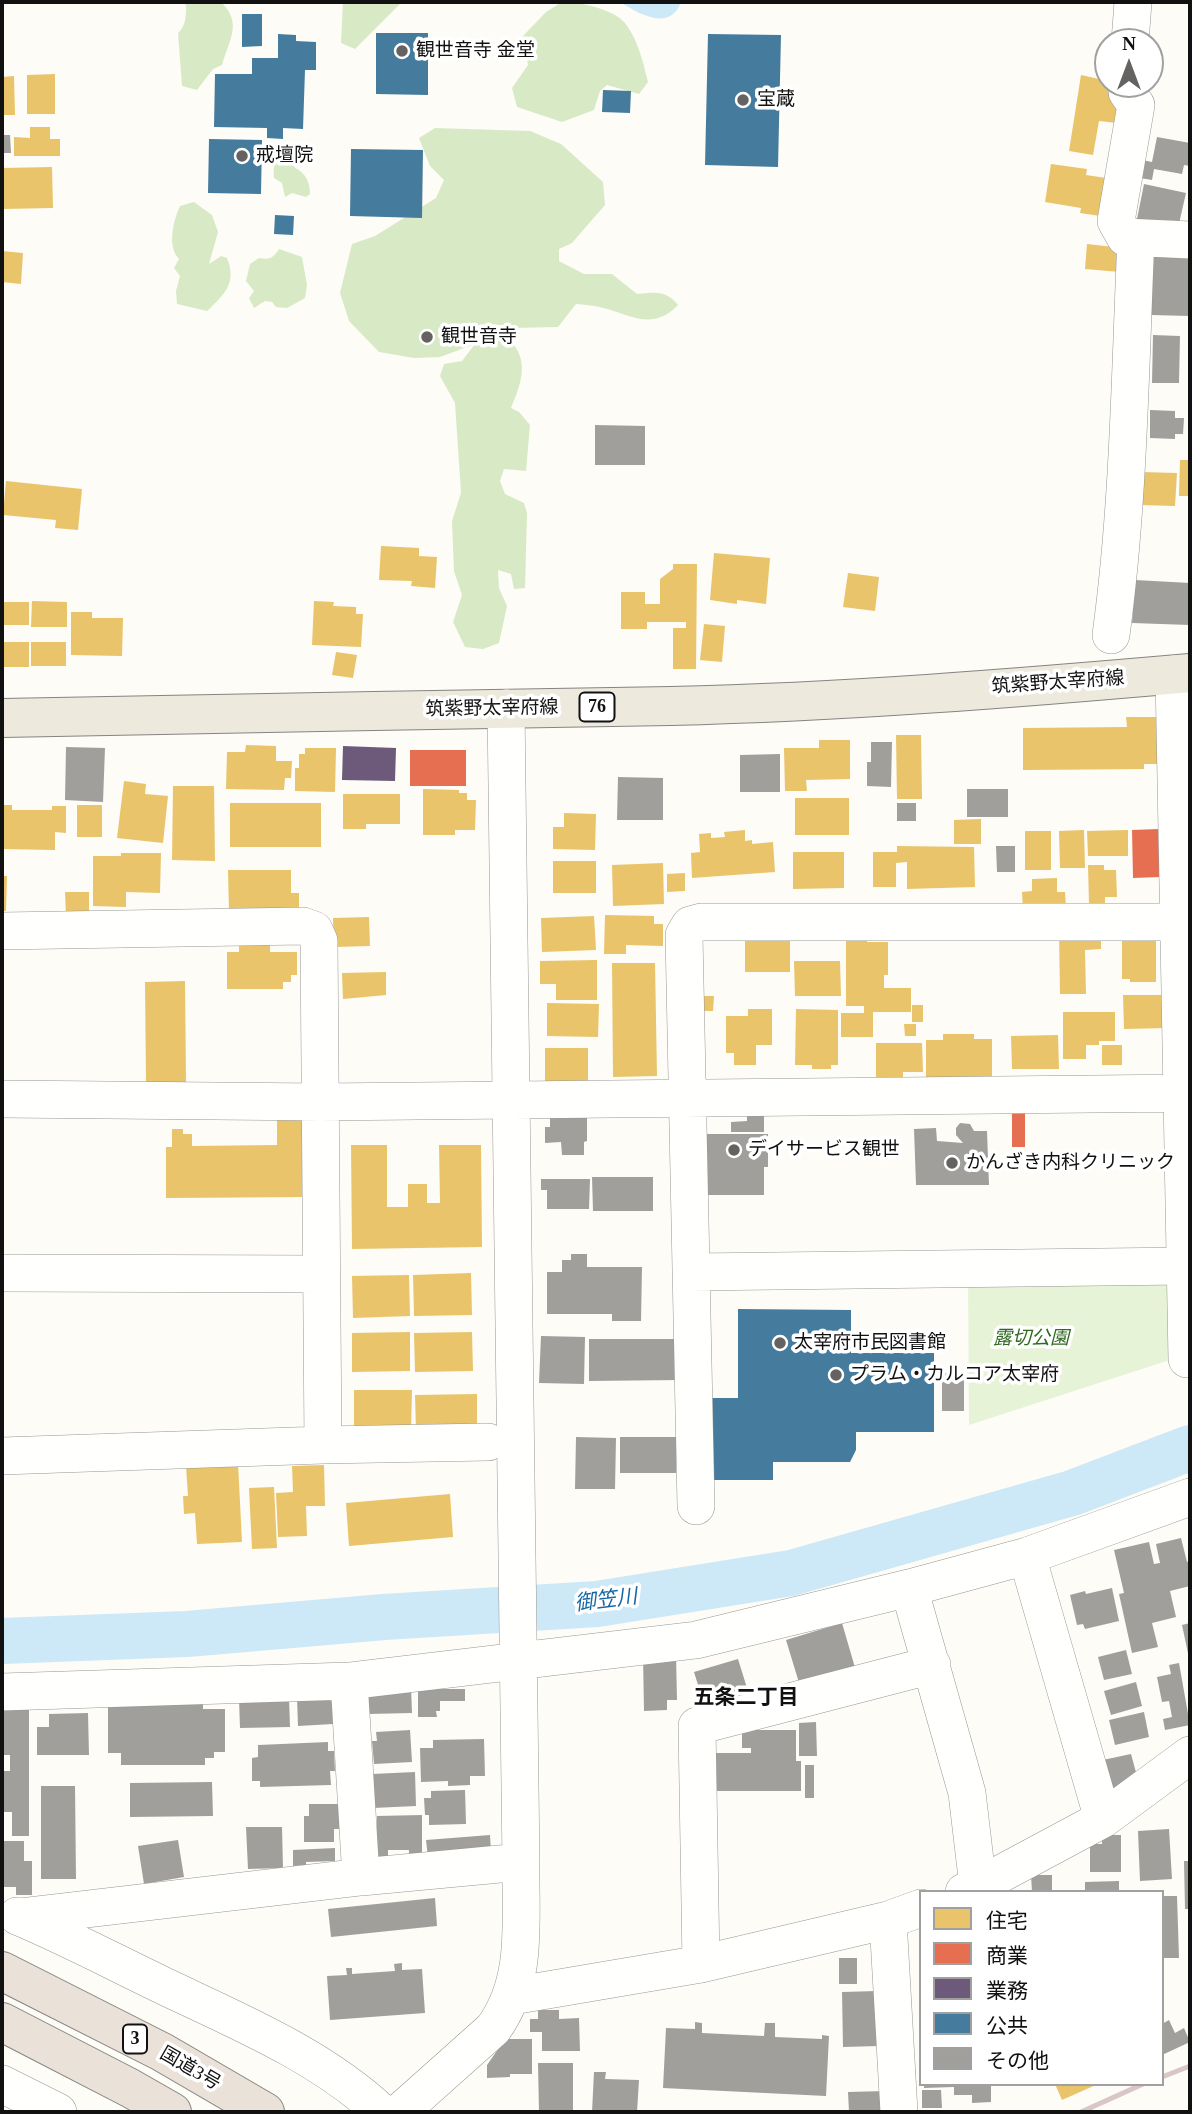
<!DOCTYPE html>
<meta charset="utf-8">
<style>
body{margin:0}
#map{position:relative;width:1192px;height:2114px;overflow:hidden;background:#fdfcf7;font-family:"Times New Roman","Noto Sans JP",serif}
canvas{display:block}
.frame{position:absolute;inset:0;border:4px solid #111;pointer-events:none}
.legend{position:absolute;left:919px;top:1890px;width:245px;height:196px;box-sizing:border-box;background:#fff;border:2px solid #a0a0a0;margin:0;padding:9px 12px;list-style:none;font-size:21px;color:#111}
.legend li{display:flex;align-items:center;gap:14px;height:35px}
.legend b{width:35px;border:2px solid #a0a0a0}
.north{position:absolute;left:1094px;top:28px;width:70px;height:70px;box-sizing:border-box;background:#fff;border:2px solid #a0a0a0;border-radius:50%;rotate:0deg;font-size:19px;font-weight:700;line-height:28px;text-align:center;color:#111}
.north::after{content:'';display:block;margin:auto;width:24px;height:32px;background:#646362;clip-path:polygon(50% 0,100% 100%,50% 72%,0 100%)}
</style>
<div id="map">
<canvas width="1192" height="2114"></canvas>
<div class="frame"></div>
<ul class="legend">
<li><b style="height:19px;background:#e9c46a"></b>住宅</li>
<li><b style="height:19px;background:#e76f51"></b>商業</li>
<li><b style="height:19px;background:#6d597a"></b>業務</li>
<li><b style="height:19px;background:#457b9d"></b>公共</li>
<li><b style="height:19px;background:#a19f9c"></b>その他</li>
</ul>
<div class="north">N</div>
</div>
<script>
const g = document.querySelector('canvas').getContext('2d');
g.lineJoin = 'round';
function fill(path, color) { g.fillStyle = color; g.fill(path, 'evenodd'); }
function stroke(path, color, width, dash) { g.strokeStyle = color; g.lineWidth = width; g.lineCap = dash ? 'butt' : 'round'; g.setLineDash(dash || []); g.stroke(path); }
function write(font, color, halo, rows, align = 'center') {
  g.font = font + ' "Times New Roman","Noto Sans JP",serif'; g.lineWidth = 7; g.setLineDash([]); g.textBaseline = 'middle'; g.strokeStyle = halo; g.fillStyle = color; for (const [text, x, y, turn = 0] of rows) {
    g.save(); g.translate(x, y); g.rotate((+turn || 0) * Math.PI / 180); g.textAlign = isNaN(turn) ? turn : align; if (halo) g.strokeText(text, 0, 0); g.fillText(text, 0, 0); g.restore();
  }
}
fill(new Path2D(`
 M1167 1272 1179 1357 969 1425 968 1277Z`), '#e7f3d7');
fill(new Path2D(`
 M183 2H221C243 23 229 40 222 65L213 69 197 90 182 86 178 33C186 26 186 15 186 5Z
 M343 2H402L355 49 341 43Z
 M562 2C581 2 613 9 625 23 638 40 643 62 648 82L639 94 607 85 600 91 594 110 562 122 517 107 512 88 528 65 523 36 546 12Z
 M435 128 530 131 561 144 603 182 605 205 572 243 559 249V261L584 274H612L637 294C654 292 667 290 678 305 651 333 629 313 599 307 592 305 584 305 576 304L558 327 513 328 500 334C504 337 510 340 513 344 530 364 519 388 511 408L519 412 530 425 526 471 504 469 500 481 505 494 524 503 527 513 525 588 514 589 511 574 498 570 499 588 507 606 499 643 483 649 465 647 453 622 462 595 454 571 452 521 461 493 455 403 440 376 444 364 462 361 475 344 440 357 414 358 379 352 349 321 340 293 352 244 375 236 436 198 444 180 430 166 419 138Z
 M288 151 294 158 295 168C306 173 310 183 310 194L306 197 292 193 285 197 282 183 274 178C273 166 275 155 288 151Z
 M194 202 212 215 218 232 209 264 221 256 227 258C237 283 225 294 207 311L177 304 176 291 180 276 174 268 179 259C167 247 173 221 180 206Z
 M279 249 302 257 307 285 305 298 287 308 276 307 272 302 265 301 254 308 249 298 254 291 246 281 250 264 259 258C270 260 273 258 279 249Z`), '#d8eac5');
fill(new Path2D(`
 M620 2H681C670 32 639 14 620 2Z`), '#cde8f7');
fill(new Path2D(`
 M55 74V114H27V75Z
 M1081 75 1108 81V84H1112L1126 124 1099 121 1093 155 1069 151Z
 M14 76 15 115H2V77Z
 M30 127H50V139H60V156H14V137L30 138Z
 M1051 164 1087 169 1086 175 1113 179 1107 217 1080 213 1081 208 1045 202Z
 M52 167 53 208 2 209V168Z
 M1087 244 1123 248 1120 272 1085 269Z
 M2 251 23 253 21 284 2 282Z
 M1180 460H1190V496H1179Z
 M1141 472 1177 473 1175 506 1139 505Z
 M6 481 82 489 78 530 55 528 56 520 3 515Z
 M381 546 419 548V556L437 557 435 588 411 586 412 581 379 580Z
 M714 553 770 558 766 604 737 600V604L710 600Z
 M673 564H697L696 669H673V628H686V622H647V629H621V592H645V604H660V579L673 569Z
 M848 573 879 577 875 611 843 607Z
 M32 601 67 602V627H31Z
 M314 601 334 602 333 606 356 607V614H363L361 647 312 645Z
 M2 602H29V625H2Z
 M71 612H92V618H123L122 656 71 655Z
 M704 624 725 626 722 662 700 660Z
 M2 642H29V667H2Z
 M31 642H66V666H31Z
 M336 652 357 655 353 678 332 675Z
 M1126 717H1164V753H1157V764H1144V769L1023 770V728L1127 727Z
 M896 735H921L922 799H897Z
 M819 740H850V779L806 780 807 791H785L784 748H819Z
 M246 745 276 746V761H292L291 778H285L284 790 226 789 227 752H245Z
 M305 748H336L335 792 295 791V768H299V754H305Z
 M124 781 146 784 145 794 168 796 163 843 117 838Z
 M173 786H214L215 861 172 860Z
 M423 789 459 790V793H467V800H476L475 830H455V835H423Z
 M343 794H400V824H366V829H343Z
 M795 798H849V835H795Z
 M230 803H321V847H230Z
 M2 805H12V810H52V806H66V833L55 832V850L2 849Z
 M77 805H102V837H77Z
 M564 813 596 814 595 850 553 849V827H564Z
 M981 819V844H954V820Z
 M745 830V841L752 840V844L773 842 775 872 692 878 691 853 700 852 699 834 711 833V838L725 837 724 832Z
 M1084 830 1085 868H1060L1059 831Z
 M1128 830V856H1088L1087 831Z
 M1025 831H1051V870H1025Z
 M897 846 974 847 975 887 907 889V862L896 863V887H873V852H897Z
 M793 852H844V888L793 889Z
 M121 853H161L160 893 126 892V907L93 906V856H121Z
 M553 861H596V893H553Z
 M663 863 664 904 613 906 612 865Z
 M1088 865H1104V870H1116L1117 897H1105V903L1089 904Z
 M228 870H291V893H299V912H229Z
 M685 873V891L667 892V874Z
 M2 876H7L6 911H2Z
 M1057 878V892H1065L1066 908 1023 910 1022 892 1032 891V879Z
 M65 892H89V914L66 915Z
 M605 915 654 916V924H663V946L626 945V954H604Z
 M594 916 596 950 542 952 541 918Z
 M369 917 370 946 334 947 333 918Z
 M1101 931V949L1085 950 1086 994H1060L1059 932Z
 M1122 932 1156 940V982H1130V979H1122Z
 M846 935H867V942H888V975H884V988H911V1012H873V1037H841V1013H864V1006H846Z
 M745 940H790V972H745Z
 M239 941H270V952H297V975H291V982H283V989H227V952H239Z
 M597 960V1000H556V984H540V961Z
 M794 961H840L841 996H795Z
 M612 963H655L657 1076 613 1077Z
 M386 972V995L343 999 342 973Z
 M185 981 186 1082H146L145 982Z
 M1123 995H1166L1167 1028 1124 1029Z
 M697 996H714L713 1011H697Z
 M547 1003 599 1004 598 1037 547 1036Z
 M912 1005H923V1022H912Z
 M748 1009H772V1045H756V1065H734V1053H726V1016H748Z
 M796 1009 838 1010V1065H831V1069H812V1065H795Z
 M1063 1012H1115V1041H1099V1045H1086V1059H1063Z
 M904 1024H916V1036H905Z
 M943 1034H974V1039H992V1082H926V1040H943Z
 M1058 1035 1059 1069H1012L1011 1036Z
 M876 1043H922L923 1072H903V1077H876Z
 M1102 1045H1122V1065H1102Z
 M545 1048H588V1082H545Z
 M302 1114 308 1197 166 1198V1147H172V1129H183V1134H192V1146L277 1145V1115Z
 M351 1145H387V1207H408V1184H427V1203H440L439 1145H481L482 1247 352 1249Z
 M471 1273 472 1315 414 1316 413 1275Z
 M409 1275 410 1316 353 1318 352 1276Z
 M410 1332V1371L352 1372V1333Z
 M472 1332 473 1371 415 1372 414 1333Z
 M354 1390H412L411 1432H354Z
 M477 1394V1431H416L415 1395Z
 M238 1463 242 1542 197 1544 195 1513 184 1514 183 1496H188L186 1466Z
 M324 1465 325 1506H306L307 1536 278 1537 276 1493 293 1492 292 1466Z
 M274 1487 277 1548 252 1549 249 1488Z
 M450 1494 453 1537 349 1546 346 1503Z
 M1055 2084H1098L1062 2100Z`), '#e9c46a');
fill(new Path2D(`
 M410 750H466V786H410Z
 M1159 829 1160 877 1133 878 1132 830Z
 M1025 1109V1147H1012V1110Z`), '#e76f51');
fill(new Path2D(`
 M343 746 396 748 395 781 342 780Z`), '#6d597a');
fill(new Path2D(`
 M242 14H262V46L242 47Z
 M376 33H428V95L376 94Z
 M278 34 296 35V41L316 42V70H305L303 129 283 128V139L267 138V128L214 127 215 74H252V58H278Z
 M708 34 781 35 778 167 705 165Z
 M603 90 631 91 630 113 602 112Z
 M209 139 262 140 261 194 208 193Z
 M351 149 423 150 422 218 350 216Z
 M275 215 294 216 293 235 274 234Z
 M738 1309 851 1310V1353H934V1432H856V1450L850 1462H773V1480H706L707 1398H738Z`), '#457b9d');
stroke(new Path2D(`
 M2 1641 187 1634 384 1617 597 1604 791 1573 1072 1493 1190 1448`), '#cde8f7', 46);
fill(new Path2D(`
 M2 135H10L11 153H2Z
 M1157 137 1190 143V166L1184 165 1182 174 1154 169 1152 180 1134 177 1137 159 1152 162Z
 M1144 184 1186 193 1178 228 1137 219Z
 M1152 256 1190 257V316L1151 315Z
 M1153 335 1180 336 1179 383H1152Z
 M1150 410 1175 411V418H1184L1183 434H1175V439L1150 438Z
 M595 425 645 426V465H595Z
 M1135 580 1190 583V625L1132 623Z
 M871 742H892L891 787 867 786V762H871Z
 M66 747 105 748 103 802 65 800Z
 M780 754V792H740V755Z
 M618 777 663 778V820H617Z
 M967 789H1008V817H967Z
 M897 803H916V821H897Z
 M996 846H1015V872H997Z
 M747 1110H764V1132H731V1122L747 1121Z
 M550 1113H587V1141L584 1142V1155H562L561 1142 545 1143V1127H550Z
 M960 1123 970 1124 974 1131H987L989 1185H916L914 1129 936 1128 937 1141 963 1143 956 1135V1128Z
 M701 1134H768V1167H764V1195H705Z
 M592 1177H653V1211H593Z
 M541 1179H590L589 1209H547V1190H541Z
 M571 1254H587V1267H642L641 1321H612V1314H547V1272H562V1260H571Z
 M541 1336 585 1337 584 1384 539 1383Z
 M589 1339H678L680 1380 589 1381Z
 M942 1373H964V1411H942Z
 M576 1437 616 1438 615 1489H575Z
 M620 1437H677L676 1473H620Z
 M1181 1538 1187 1562 1190 1561V1586L1170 1591 1176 1617 1152 1623 1158 1647 1132 1653 1119 1594 1124 1593 1114 1550 1149 1542 1154 1564 1160 1563 1156 1544Z
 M1112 1588 1119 1621 1085 1629 1083 1624 1077 1625 1070 1595 1085 1591 1086 1594Z
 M842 1623 856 1671 800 1686 786 1640Z
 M1190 1623V1658H1189L1182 1625Z
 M1126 1650 1132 1674 1104 1680 1098 1657Z
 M676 1655 677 1700H667V1710L644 1711 643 1656Z
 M738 1659 747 1688 703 1701 694 1672Z
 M1179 1663 1190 1725 1165 1730 1163 1719 1172 1717 1169 1701 1162 1702 1157 1677 1171 1674 1169 1665Z
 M1136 1682 1142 1706 1111 1715 1104 1691Z
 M411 1687 412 1713 368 1714 361 1694Z
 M418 1689H465V1701H440V1711H436L437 1717H418Z
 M332 1696 333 1724 298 1726 297 1697Z
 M289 1697 290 1727 240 1728 239 1699Z
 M2 1704H29V1836H12V1812H2V1771H10V1755H2Z
 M108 1704H203V1709H225V1752H214V1758H205V1765H121V1753H108Z
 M1144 1712 1149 1737 1115 1745 1109 1720Z
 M88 1713 89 1755H37V1727H49V1714Z
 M816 1722 817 1756H799V1723Z
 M410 1730 412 1762 374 1764 372 1741H377L376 1732Z
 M742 1730H796V1761H801V1791H715V1753H751V1748H742Z
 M484 1739 485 1776H470V1785L448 1786V1781L421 1782 420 1748H433V1740Z
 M328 1742V1751H334L335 1771H330L331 1785 260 1787V1781H252V1758L258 1757V1745Z
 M1131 1754 1137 1776 1106 1795 1098 1761Z
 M805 1765H814V1798H805Z
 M415 1772 416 1806 373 1808 372 1774Z
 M212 1782 213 1816 130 1817V1783Z
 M41 1786H75L76 1879H41Z
 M465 1790 466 1824 429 1825V1815H425L424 1798H431V1791Z
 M309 1804H342V1829H334V1842H304V1816H309Z
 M422 1815V1853L409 1854V1850H388V1857L370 1858 369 1838H377V1816Z
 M246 1827H282L283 1868 248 1869Z
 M1169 1829 1172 1879 1140 1881 1138 1831Z
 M490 1835 491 1852 428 1857 426 1840Z
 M1102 1835H1121V1872H1090V1844H1102Z
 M178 1840 184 1877 144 1884 138 1846Z
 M2 1841H24V1861H32V1895H16V1887H2Z
 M335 1848V1861L306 1862V1865L293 1866V1850Z
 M1184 1861H1190V1909H1185Z
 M1031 1875H1052V1892H1032Z
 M1119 1881V1892H1085V1882Z
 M1162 1896H1177L1179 1958H1162Z
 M435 1898 437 1926 331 1937 328 1909Z
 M839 1958H857V1984H839Z
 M402 1963V1970L422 1969 425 2013 330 2020 327 1976 347 1975 346 1968H352V1974L395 1971 394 1964Z
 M877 1991 879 2046 843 2047 842 1992Z
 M538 2010H559V2019L579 2018 580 2051H542V2032H530V2019H538Z
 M1169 2020 1175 2033 1184 2028 1190 2042 1162 2055V2024Z
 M695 2022 702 2023V2033L764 2036 765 2023H775V2037L822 2039V2035L829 2036 826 2096 663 2088 666 2028 695 2029Z
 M504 2039H532V2074H510V2077L487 2078V2065L501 2045H504Z
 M538 2063H573V2112H539Z
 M594 2072H606L605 2079 639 2080 637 2112H592Z
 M924 2084H991V2102L972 2103V2095H954V2087L924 2088Z
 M922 2090H941L942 2108H922Z
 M885 2091V2112H849L848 2092Z`), '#a19f9c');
const minor = new Path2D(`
 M1130 42 1133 2
 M1128 84 1127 92 1136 105 1116 221 1125 237 1190 240
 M1111 635C1129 503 1130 370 1136 238
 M1174 674 1187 1359
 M2 931 303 926 314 930 319 941 323 1445
 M2 1099 321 1102 1190 1093
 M693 1272 1184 1266
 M2 1273 321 1274
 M2 1456 323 1445 488 1442
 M696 1506 684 935 690 925 701 922H1177
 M1027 1556 1103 1819
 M909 1588 967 1793 978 1886
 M349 1681 361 1877
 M2 1692 349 1681 696 1640 909 1588 1027 1556 1190 1497
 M964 1892 978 1886 1103 1819 1190 1755
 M17 1916C67 1937 116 1963 166 1987 240 2022 321 2056 381 2112
 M19 1917 361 1877 521 1862
 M888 1920 899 2112
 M701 1964 697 1726 932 1665
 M512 1996 701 1964 888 1920 921 1908
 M2 2084 58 2112
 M400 2112 493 2029C529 1980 520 1921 521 1862L506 708`);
const major = new Path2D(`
 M2 718C225 712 448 711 671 706 844 702 1018 688 1190 673`);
const highway = new Path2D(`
 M2 1971 162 2052 265 2112
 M2 2022 130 2088 172 2112`);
stroke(minor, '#979795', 38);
stroke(major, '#858482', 40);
stroke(highway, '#858482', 40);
stroke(minor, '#fffffe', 37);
stroke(major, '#ede9dc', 38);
stroke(highway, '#eae1d8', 38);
stroke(new Path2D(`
 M1162 2077 1190 2066
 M1081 2112 1143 2084`), '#d9c6c7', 5);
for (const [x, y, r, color] of [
 [402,51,7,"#646362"],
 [743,100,7,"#646362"],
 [242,156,7,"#646362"],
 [427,337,7,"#646362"],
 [734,1150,7,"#646362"],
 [952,1163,7,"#646362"],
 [780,1343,7,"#646362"],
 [836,1375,7,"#646362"]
]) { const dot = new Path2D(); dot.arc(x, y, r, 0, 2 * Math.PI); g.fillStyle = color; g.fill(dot); stroke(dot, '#fff', 2.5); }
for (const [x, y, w] of [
 [597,707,35],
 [135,2039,24]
]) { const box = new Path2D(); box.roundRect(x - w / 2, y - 14.5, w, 29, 5); g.fillStyle = '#fff'; g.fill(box); stroke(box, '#111', 2); }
write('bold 18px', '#111', null, [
 ["76",597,707],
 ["3",135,2039]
]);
write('19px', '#111', '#fff', [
 ["観世音寺 金堂",416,51],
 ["宝蔵",757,100],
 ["戒壇院",256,156],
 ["観世音寺",441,337],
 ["デイサービス観世",748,1150],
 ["かんざき内科クリニック",966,1163],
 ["太宰府市民図書館",794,1343],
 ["プラム・カルコア太宰府",850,1375]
], 'left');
write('19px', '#111', '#fff', [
 ["筑紫野太宰府線",1058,683,-4],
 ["筑紫野太宰府線",492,709,-1],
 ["国道3号",190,2069,30]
]);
write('italic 19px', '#2f6b1f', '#fff', [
 ["露切公園",1031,1339]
]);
write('italic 21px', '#1768a6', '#fff', [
 ["御笠川",606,1601,-7]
]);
write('bold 21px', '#111', '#fff', [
 ["五条二丁目",746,1699]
]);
</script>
